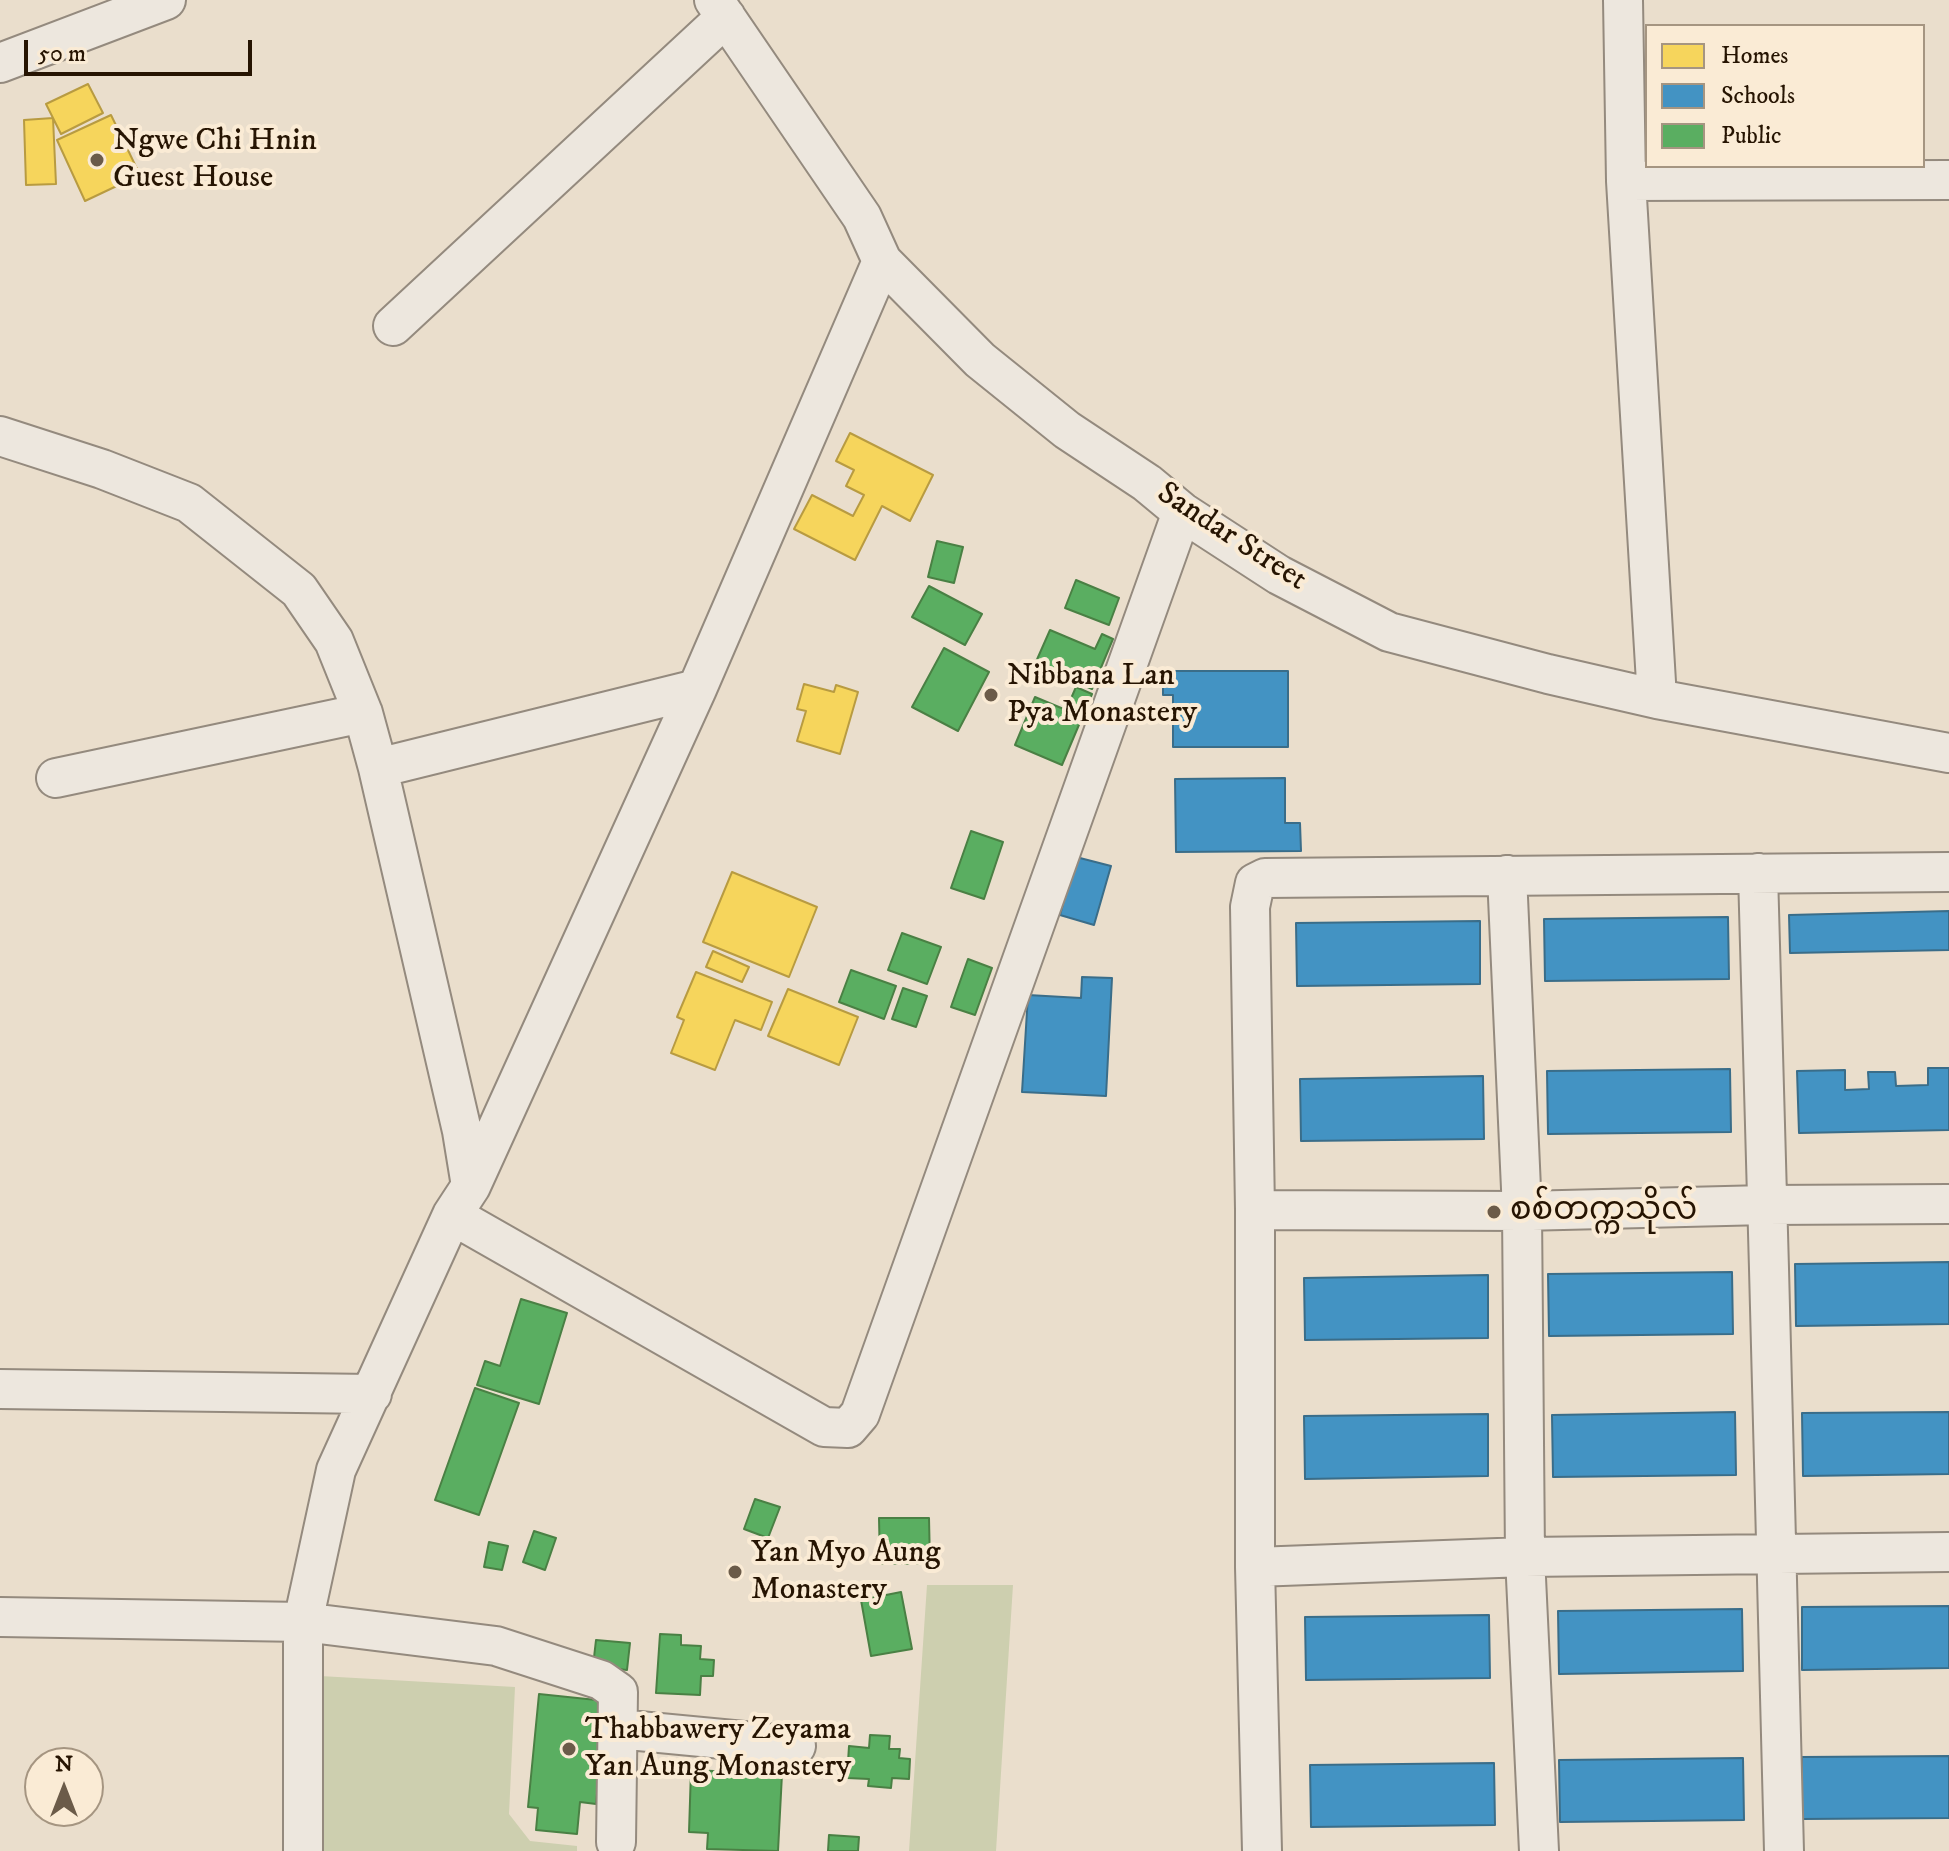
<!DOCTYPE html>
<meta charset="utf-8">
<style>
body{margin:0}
#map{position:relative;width:1949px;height:1851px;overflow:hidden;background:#eadecc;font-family:"IM FELL DW Pica",serif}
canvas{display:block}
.legend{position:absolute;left:1645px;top:24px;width:280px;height:144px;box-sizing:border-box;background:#faebd5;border:2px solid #a59581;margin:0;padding:10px 14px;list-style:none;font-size:24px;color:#261402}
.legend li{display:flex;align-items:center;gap:16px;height:40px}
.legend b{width:40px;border:2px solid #a59581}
.north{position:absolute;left:24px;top:1747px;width:80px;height:80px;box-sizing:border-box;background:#faebd5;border:2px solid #a59581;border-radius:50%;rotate:0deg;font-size:22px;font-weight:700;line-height:32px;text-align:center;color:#261402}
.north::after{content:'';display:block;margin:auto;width:28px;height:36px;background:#6b5b49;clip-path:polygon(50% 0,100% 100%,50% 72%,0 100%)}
.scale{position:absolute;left:24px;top:40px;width:228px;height:36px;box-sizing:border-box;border:4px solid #261402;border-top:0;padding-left:10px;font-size:24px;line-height:28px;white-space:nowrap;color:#261402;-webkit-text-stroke:6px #faebd5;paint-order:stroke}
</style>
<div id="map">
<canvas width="1949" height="1851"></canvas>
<ul class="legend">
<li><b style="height:22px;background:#f6d55c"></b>Homes</li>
<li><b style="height:22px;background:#4393c3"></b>Schools</li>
<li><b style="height:22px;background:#5aae61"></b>Public</li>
</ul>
<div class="north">N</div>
<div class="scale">50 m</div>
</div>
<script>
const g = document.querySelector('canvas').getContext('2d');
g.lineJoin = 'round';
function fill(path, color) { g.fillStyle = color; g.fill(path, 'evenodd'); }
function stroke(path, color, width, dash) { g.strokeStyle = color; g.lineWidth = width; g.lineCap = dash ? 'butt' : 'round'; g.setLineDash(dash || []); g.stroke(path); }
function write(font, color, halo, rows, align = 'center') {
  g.font = font + ' "IM FELL DW Pica","Noto Sans Myanmar",serif'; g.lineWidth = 8; g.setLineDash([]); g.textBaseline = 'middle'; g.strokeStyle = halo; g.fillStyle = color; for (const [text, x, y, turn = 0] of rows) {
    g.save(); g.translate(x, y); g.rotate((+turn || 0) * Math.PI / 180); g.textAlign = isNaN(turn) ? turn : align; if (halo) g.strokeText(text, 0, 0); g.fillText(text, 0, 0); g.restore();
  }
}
fill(new Path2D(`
 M927 1585H1013L996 1851H909Z
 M320 1676 515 1687 509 1814 530 1841 577 1846V1851H322Z`), '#cdcfaf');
const homes = new Path2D(`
 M88 84 103 113 61 134 46 104Z
 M111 115 140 175 85 201 57 140Z
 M53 118 56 184 26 185 24 120Z
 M850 433 933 475 910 521 882 506 855 560 794 529 812 495 853 516 864 495 846 486 854 470 836 461Z
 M804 684 834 692 836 685 858 692 840 754 797 741 806 711 797 709Z
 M732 872 817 907 789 977 703 942Z
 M713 951 749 967 742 982 706 967Z
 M696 972 772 1002 761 1030 735 1020 715 1070 671 1053 684 1020 677 1017Z
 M788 989 858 1017 839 1065 768 1036Z`);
fill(homes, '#f6d55c');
stroke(homes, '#b89b41', 2);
const schools = new Path2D(`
 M1163 671H1288V747H1173V695H1163Z
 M1285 778V823H1300L1301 851 1176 852 1175 779Z
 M1076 857 1111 866 1094 925 1060 915Z
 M1949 911V950L1790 953 1789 915Z
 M1728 917 1729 979 1545 981 1544 919Z
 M1480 921V984L1297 986 1296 923Z
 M1082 977 1112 978 1106 1096 1022 1092 1028 995 1081 998Z
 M1928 1068H1949V1130L1799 1133 1797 1071 1845 1070V1090L1869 1089 1868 1072H1895L1896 1086 1928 1085Z
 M1730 1069 1731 1132 1548 1134 1547 1071Z
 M1483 1076 1484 1139 1301 1141 1300 1079Z
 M1949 1262V1324L1796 1326 1795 1264Z
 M1732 1272 1733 1334 1549 1336 1548 1274Z
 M1488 1275V1338L1305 1340 1304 1278Z
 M1735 1412 1736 1475 1553 1477 1552 1415Z
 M1949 1412V1474L1803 1476 1802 1413Z
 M1488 1414V1476L1305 1479 1304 1416Z
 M1949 1606V1668L1802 1670V1607Z
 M1742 1609 1743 1671 1559 1674 1558 1611Z
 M1489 1615 1490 1678 1306 1680 1305 1617Z
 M1949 1756V1818L1802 1819V1757Z
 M1743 1758 1744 1820 1560 1822 1559 1760Z
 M1494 1763 1495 1825 1311 1827 1310 1765Z`);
fill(schools, '#4393c3');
stroke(schools, '#3a6d89', 2);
const public = new Path2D(`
 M937 541 963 547 954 583 928 577Z
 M1076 580 1119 598 1109 625 1065 608Z
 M929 586 982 614 965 645 912 617Z
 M1050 630 1095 649 1102 634 1113 639 1092 689 1035 664Z
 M944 648 989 672 958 731 912 707Z
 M1076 687 1092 694 1062 765 1015 745 1035 697 1066 710Z
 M971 831 1003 842 984 899 951 888Z
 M902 933 941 947 927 984 888 970Z
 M968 959 992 968 975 1015 951 1007Z
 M851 970 896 986 884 1019 839 1002Z
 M903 988 927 996 916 1027 892 1019Z
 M521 1299 567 1313 539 1404 477 1385 485 1361 500 1366Z
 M475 1388 519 1403 479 1515 435 1500Z
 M755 1499 780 1507 768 1538 744 1529Z
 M879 1518H929L930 1564H880Z
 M534 1531 556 1538 545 1570 523 1562Z
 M489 1542 508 1546 502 1570 484 1567Z
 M901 1592 912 1649 871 1656 861 1600Z
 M660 1634 681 1635V1645L701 1646 700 1659 714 1660 713 1676H701L700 1695 656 1693Z
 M596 1640 630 1643 627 1670 593 1666Z
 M539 1694 606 1701 596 1804 580 1802 577 1834 536 1830 538 1808 528 1807Z
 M870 1735 890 1736 889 1749H900L899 1758 910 1759 909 1779 892 1778 891 1788 868 1786 869 1779 847 1778 849 1746 869 1748Z
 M691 1770 782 1774 778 1851 707 1849 708 1833 689 1832Z
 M829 1835 859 1837 858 1851H828Z`);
fill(public, '#5aae61');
stroke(public, '#4a8044', 2);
const minor = new Path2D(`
 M714 0 862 217 882 261 980 360 1067 430 1147 483 1182 512 1279 575 1389 632 1548 674 1657 699 1949 753
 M1623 0 1626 181 1657 699
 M0 63 166 0
 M1626 181 1949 180
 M393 326 726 17
 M0 436 102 469 189 503 299 590 334 641 363 713 378 768 462 1131 471 1186
 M378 768 697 689
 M56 778 363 713
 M1758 873C1766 1199 1778 1525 1784 1851
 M1507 875 1522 1211 1525 1557 1539 1851
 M1255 1210 1522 1211 1766 1205 1949 1204
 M452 1215 824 1427 848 1428 860 1414 1182 512
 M0 1389 372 1394
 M1255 1567 1525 1557 1949 1552
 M0 1617 303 1622 496 1646 601 1680 618 1692 616 1842
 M618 1729 796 1746
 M303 1851V1622L336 1470 452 1215 471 1186 697 689 882 261
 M1262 1851 1255 1567V1210L1250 907 1255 883 1265 878 1949 872`);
stroke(minor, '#948a7e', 42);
stroke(minor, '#ede7de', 38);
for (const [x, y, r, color] of [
 [97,160,8,"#6b5b49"],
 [991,695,8,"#6b5b49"],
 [1494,1212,8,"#6b5b49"],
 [735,1572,8,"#6b5b49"],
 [569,1749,8,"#6b5b49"]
]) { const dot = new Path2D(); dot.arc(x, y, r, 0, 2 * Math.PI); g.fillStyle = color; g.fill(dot); stroke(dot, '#faebd5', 3); }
write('32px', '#261402', '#faebd5', [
 ["Ngwe Chi Hnin",113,142],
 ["Guest House",113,179],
 ["Nibbana Lan",1007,677],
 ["Pya Monastery",1007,714],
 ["စစ်‌တက္ကသိုလ်",1510,1212],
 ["Yan Myo Aung",751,1554],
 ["Monastery",751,1591],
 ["Thabbawery Zeyama",585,1731],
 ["Yan Aung Monastery",585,1768]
], 'left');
write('32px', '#261402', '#faebd5', [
 ["Sandar Street",1231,538,33]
]);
</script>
